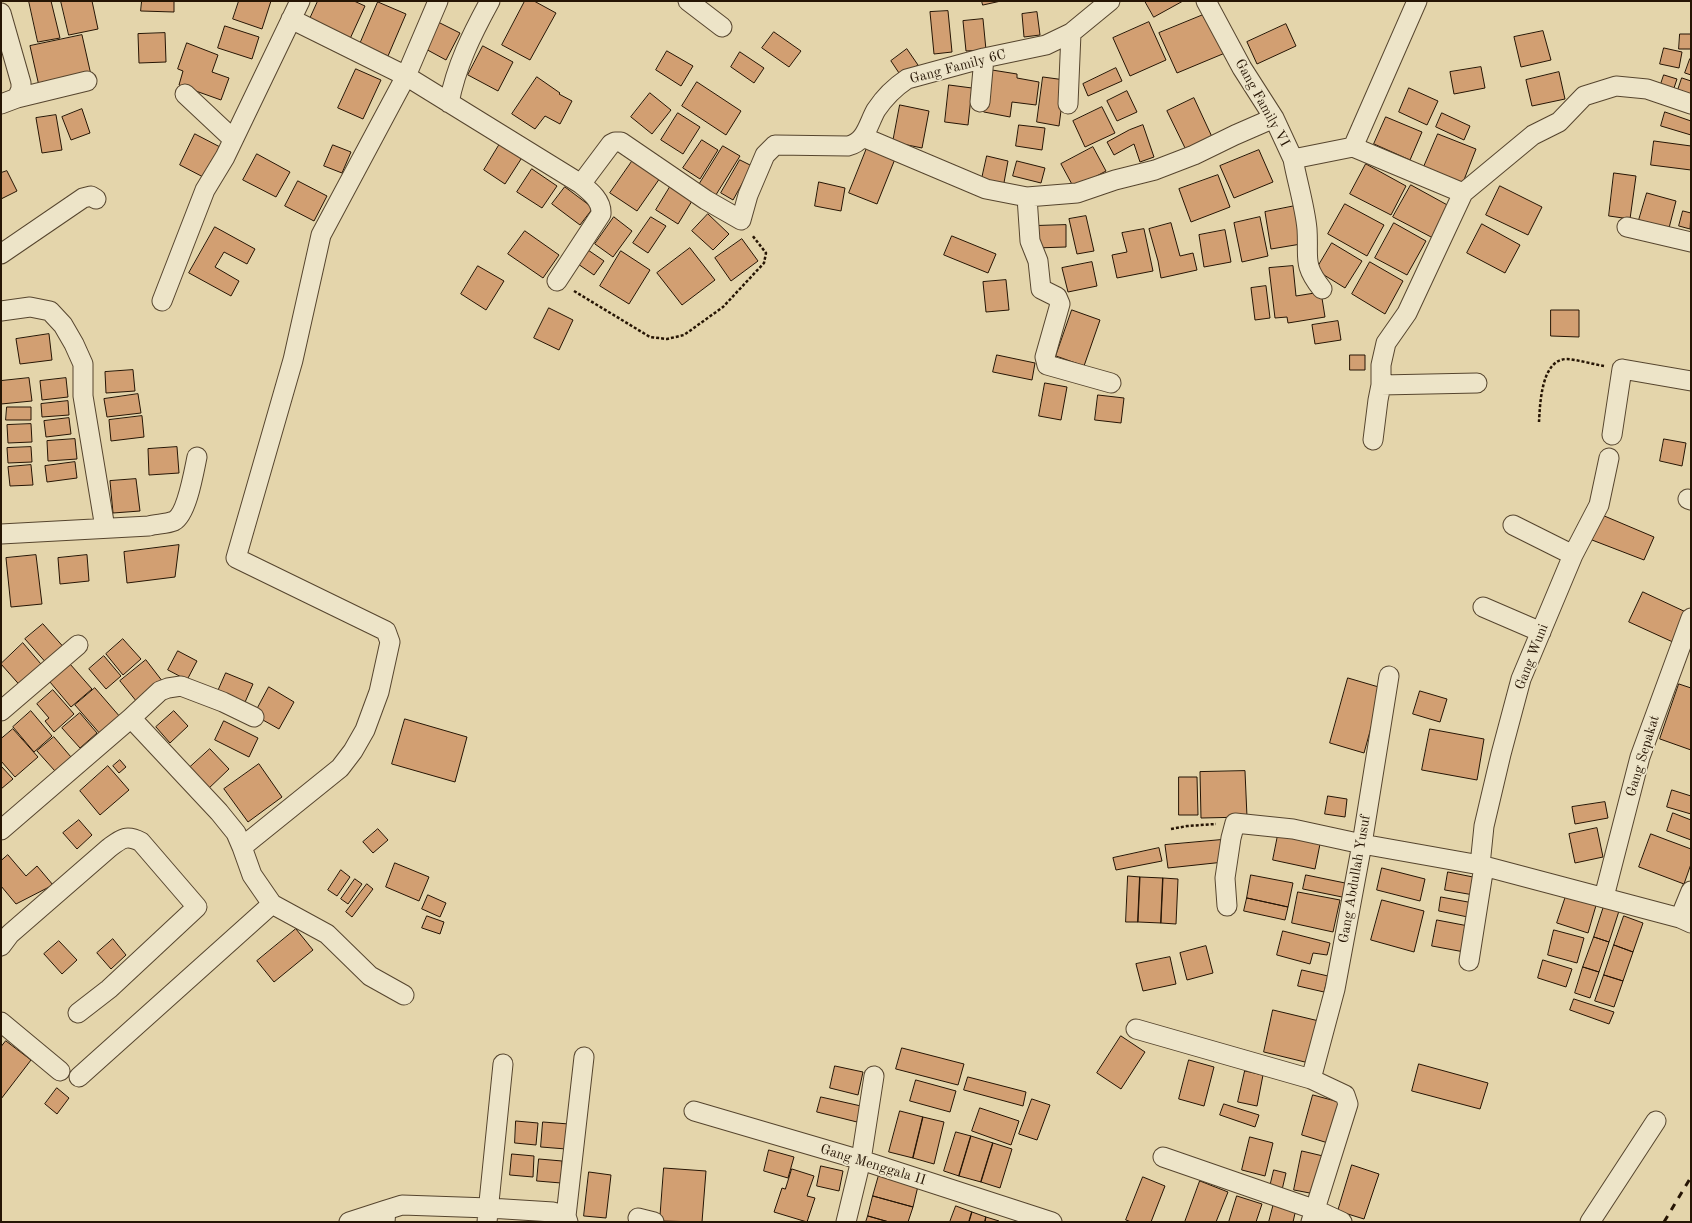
<!DOCTYPE html>
<style>
body{margin:0}
#map{position:relative;width:1692px;height:1223px;overflow:hidden;background:#e4d5ab;font-family:"Old Standard TT",serif}
canvas{display:block}
.frame{position:absolute;inset:0;border:2px solid #261504;pointer-events:none}
</style>
<div id="map">
<canvas width="1692" height="1223"></canvas>
<div class="frame"></div>
</div>
<script>
const g = document.querySelector('canvas').getContext('2d');
g.lineJoin = 'round';
function fill(path, color) { g.fillStyle = color; g.fill(path, 'evenodd'); }
function stroke(path, color, width, dash) { g.strokeStyle = color; g.lineWidth = width; g.lineCap = dash ? 'butt' : 'round'; g.setLineDash(dash || []); g.stroke(path); }
function write(font, color, halo, rows, align = 'center') {
  g.font = font + ' "Old Standard TT",serif'; g.lineWidth = 3.5; g.setLineDash([]); g.textBaseline = 'middle'; g.strokeStyle = halo; g.fillStyle = color; for (const [text, x, y, turn = 0] of rows) {
    g.save(); g.translate(x, y); g.rotate((+turn || 0) * Math.PI / 180); g.textAlign = isNaN(turn) ? turn : align; if (halo) g.strokeText(text, 0, 0); g.fillText(text, 0, 0); g.restore();
  }
}
const building = new Path2D(`
 M29 1H51L60 38 38 42Z
 M61 1H92L98 29 69 35Z
 M142 1H174V12L141 11Z
 M239 1H271L262 29 233 19Z
 M318 1H354L365 6 349 41 309 21Z
 M525 1H534L556 13 530 60 502 45Z
 M982 1H1001L983 5Z
 M1145 1H1183L1154 17Z
 M378 2 406 14 388 56 360 44Z
 M948 11 952 52 934 54 930 12Z
 M1037 12 1040 35 1024 37 1022 14Z
 M1208 13 1225 53 1177 73 1159 33Z
 M983 19 986 50 966 51 963 21Z
 M436 21 460 33 446 60 422 47Z
 M1149 22 1166 60 1130 76 1113 38Z
 M1286 24 1296 46 1257 64 1247 42Z
 M225 26 259 37 252 59 218 48Z
 M1543 31 1551 60 1521 67 1514 37Z
 M774 32 801 51 789 67 762 48Z
 M165 33 166 62 139 63 138 34Z
 M1680 34H1691V49H1679Z
 M82 35 91 75 39 86 30 46Z
 M187 43 218 55 212 72 229 78 221 100 179 85 183 71 178 69Z
 M483 46 513 62 498 91 468 75Z
 M1664 48 1682 52 1679 68 1660 64Z
 M907 49 918 65 901 76 891 61Z
 M667 51 693 66 681 86 656 70Z
 M740 52 764 68 754 83 731 67Z
 M1690 59 1691 60V75L1685 73Z
 M1481 67 1485 88 1454 94 1450 72Z
 M1116 68 1122 81 1088 96 1083 84Z
 M356 69 381 80 363 119 338 108Z
 M992 70 1017 74V78L1039 82 1036 105 1012 102 1010 117 984 112Z
 M1559 72 1565 99 1532 106 1526 80Z
 M1664 75 1677 79 1672 94 1659 90Z
 M537 77 560 93 559 94 572 101 560 124 545 116 535 129 512 114Z
 M1043 77 1065 80 1059 126 1037 122Z
 M1682 78 1691 81V101L1676 96Z
 M697 82 741 111 726 135 682 106Z
 M949 85 972 88 968 125 945 122Z
 M1409 88 1438 101 1427 125 1399 112Z
 M1127 91 1137 112 1117 121 1107 101Z
 M650 93 671 110 652 134 631 117Z
 M1194 98 1213 139 1187 152 1167 111Z
 M900 105 929 111 922 148 893 142Z
 M1102 107 1115 133 1085 147 1073 121Z
 M82 109 90 133 71 140 62 117Z
 M1665 112 1691 121V135L1661 126Z
 M678 113 700 127 683 154 661 140Z
 M1442 113 1470 126 1464 140 1436 127Z
 M56 115 62 150 42 153 36 118Z
 M1386 117 1422 132 1410 160 1374 144Z
 M1019 125 1045 128 1042 150 1016 146Z
 M1143 125 1154 157 1140 162 1134 144 1114 155 1107 142 1129 130Z
 M195 134 222 148 207 179 180 165Z
 M1438 134 1476 149 1462 185 1423 169Z
 M702 140 718 150 700 179 683 168Z
 M1654 141 1691 146V170L1651 165Z
 M501 142 523 156 505 184 484 170Z
 M333 145 351 152 342 173 324 166Z
 M723 146 740 156 714 198 697 188Z
 M1093 147 1106 171 1074 188 1061 164Z
 M867 148 895 159 877 204 849 193Z
 M1259 150 1273 182 1234 198 1220 166Z
 M257 154 290 172 276 197 243 180Z
 M987 156 1008 161 1003 188 981 183Z
 M633 160 660 178 637 211 610 193Z
 M740 160 752 166 733 200 721 193Z
 M1017 161 1045 168 1041 183 1013 176Z
 M1366 164 1406 186 1391 215 1350 194Z
 M532 169 557 186 542 208 517 192Z
 M7 171 17 191 1 199V173Z
 M1614 173 1636 176 1630 219 1609 216Z
 M1218 175 1230 207 1191 222 1179 189Z
 M298 181 327 196 314 221 285 206Z
 M819 182 845 188 841 211 815 206Z
 M1411 185 1451 207 1433 238 1393 217Z
 M1500 186 1542 207 1528 235 1486 215Z
 M565 187 593 208 580 225 552 204Z
 M670 187 692 201 678 224 656 210Z
 M1647 193 1676 201 1669 228 1639 220Z
 M1345 204 1384 225 1367 256 1328 234Z
 M1295 206 1301 244 1271 249 1265 212Z
 M1683 211 1691 213 1690 229 1679 226Z
 M708 214 729 234 713 250 692 231Z
 M1086 216 1094 251 1077 254 1069 219Z
 M614 217 632 231 613 257 595 244Z
 M651 217 666 226 648 253 633 243Z
 M1260 217 1268 256 1242 262 1234 223Z
 M1171 223 1180 256 1193 253 1197 270 1161 278 1158 261 1149 229Z
 M1394 223 1426 241 1407 275 1375 258Z
 M1482 224 1520 245 1505 273 1467 253Z
 M1066 225V247L1035 248 1034 226Z
 M215 227 255 249 247 264 224 252 215 267 239 281 231 296 189 273Z
 M1144 229 1153 271 1117 278 1112 255 1127 252 1122 233Z
 M1225 230 1231 262 1204 267 1199 235Z
 M525 231 559 255 543 278 508 254Z
 M952 236 996 254 988 273 944 255Z
 M742 239 758 261 731 281 715 258Z
 M1332 243 1362 261 1345 288 1316 270Z
 M690 248 715 280 682 305 657 273Z
 M588 250 604 261 594 275 578 264Z
 M621 251 650 270 629 304 600 286Z
 M1092 262 1097 286 1068 292 1062 268Z
 M1370 262 1403 281 1385 314 1352 294Z
 M478 266 504 281 486 310 461 294Z
 M1293 266 1296 296 1321 292 1325 317 1288 323 1287 317 1275 318 1269 268Z
 M1006 280 1009 310 986 312 983 282Z
 M1266 286 1270 318 1255 320 1251 288Z
 M549 308 573 320 559 350 534 338Z
 M1072 310 1100 320 1084 366 1056 356Z
 M1551 310H1579V337L1551 336Z
 M1338 321 1341 340 1315 344 1312 325Z
 M49 334 52 360 20 364 16 339Z
 M997 355 1035 363 1032 380 993 372Z
 M1350 355H1365V370H1350Z
 M133 370 135 391 106 393 105 372Z
 M29 378 32 401 1 404V381Z
 M66 378 68 397 42 400 40 381Z
 M1045 383 1067 387 1061 420 1039 416Z
 M138 394 141 413 107 417 104 399Z
 M1098 395 1124 398 1121 423 1095 420Z
 M68 401 69 415 42 417 41 404Z
 M7 407H31V420H6Z
 M142 416 144 437 111 441 109 420Z
 M69 418 71 434 46 437 44 421Z
 M31 424 32 442 8 443 7 425Z
 M75 439 77 459 48 461 47 441Z
 M1664 439 1686 443 1682 466 1660 461Z
 M31 447 32 462 8 463 7 448Z
 M177 447 179 473 149 475 148 449Z
 M75 462 77 478 47 482 45 466Z
 M31 465 33 485 10 486 8 467Z
 M136 479 140 511 113 513 110 481Z
 M1602 515 1654 537 1644 560 1592 540Z
 M179 545 175 577 127 583 124 552Z
 M36 555 42 604 11 607 6 558Z
 M87 555 89 581 60 584 58 558Z
 M1643 592 1688 613 1675 643 1629 622Z
 M43 624 67 651 49 666 25 639Z
 M123 639 141 659 123 675 106 654Z
 M23 643 46 670 24 690 1 664Z
 M178 651 197 661 187 680 168 670Z
 M104 656 121 676 106 689 89 669Z
 M146 660 163 682 137 702 120 681Z
 M70 664 92 689 71 707 50 682Z
 M226 673 253 684 242 709 215 698Z
 M1348 678 1382 688 1364 753 1330 743Z
 M1679 684 1691 688V750L1660 739Z
 M269 687 294 702 279 729 254 715Z
 M95 688 121 718 101 735 75 705Z
 M53 690 74 714 54 732 45 721 49 718 37 704Z
 M1420 691 1447 699 1440 722 1413 714Z
 M31 711 52 736 34 752 13 727Z
 M174 711 188 726 170 743 156 727Z
 M80 713 97 733 80 748 62 728Z
 M405 719 467 737 455 782 392 764Z
 M224 721 258 738 249 757 215 740Z
 M13 729 38 757 15 777 1 761V739Z
 M1430 729 1484 739 1477 780 1422 770Z
 M54 737 71 757 55 771 37 751Z
 M210 749 229 769 207 790 188 769Z
 M120 760 126 767 119 773 113 766Z
 M259 764 282 797 248 822 224 789Z
 M1 766 13 779 1 789Z
 M108 766 129 790 100 815 80 791Z
 M1245 771 1247 817 1201 818 1200 772Z
 M1179 777H1197L1198 815H1179Z
 M1672 790 1691 796V814L1667 807Z
 M1328 796 1347 799 1345 817 1325 814Z
 M1605 802 1608 818 1575 824 1572 807Z
 M1673 813 1691 820V840L1667 831Z
 M79 820 92 835 77 849 63 833Z
 M1597 828 1603 857 1575 863 1569 834Z
 M378 829 388 840 373 853 363 842Z
 M1651 834 1691 849V864L1684 884 1639 867Z
 M1278 835 1320 844 1315 869 1273 860Z
 M1221 840 1224 862 1168 868 1165 845Z
 M1159 848 1162 861 1116 870 1113 858Z
 M8 855 26 876 37 866 53 885 16 904 1 886V861Z
 M395 863 429 877 419 901 386 887Z
 M1382 868 1425 879 1420 901 1377 890Z
 M341 870 350 877 337 896 328 890Z
 M1448 872 1488 880 1485 897 1445 890Z
 M1251 875 1293 883 1288 907 1247 898Z
 M1306 875 1350 884 1347 898 1303 889Z
 M1128 876 1140 877 1138 922H1126Z
 M1140 877 1163 878 1161 923 1138 922Z
 M1163 878 1178 879 1176 924 1161 923Z
 M355 879 362 884 348 904 341 899Z
 M367 884 373 889 352 917 346 912Z
 M1298 892 1340 900 1333 932 1292 923Z
 M1567 893 1597 902 1588 933 1557 923Z
 M428 895 446 903 440 917 422 909Z
 M1441 897 1484 905 1482 920 1439 911Z
 M1247 898 1288 907 1285 920 1244 911Z
 M1382 900 1424 911 1414 952 1371 940Z
 M1604 906 1619 911 1609 942 1594 937Z
 M427 916 444 922 440 934 422 928Z
 M1624 916 1643 923 1633 952 1614 945Z
 M1437 920 1479 928 1475 954 1432 946Z
 M296 929 313 950 274 982 257 961Z
 M1554 930 1584 938 1577 963 1548 955Z
 M1283 931 1330 943 1327 955 1313 953 1310 964 1277 955Z
 M1594 937 1609 942 1599 972 1583 967Z
 M113 939 126 955 111 969 97 953Z
 M59 941 77 960 62 974 44 954Z
 M1614 945 1633 952 1623 981 1604 975Z
 M1206 946 1213 973 1187 980 1180 953Z
 M1170 957 1176 984 1143 991 1136 964Z
 M1543 960 1572 969 1566 987 1538 978Z
 M1583 967 1599 972 1590 998 1575 993Z
 M1302 970 1328 976 1324 992 1298 986Z
 M1604 975 1623 981 1614 1007 1595 1001Z
 M1574 999 1614 1012 1609 1024 1570 1010Z
 M1273 1010 1319 1021 1309 1063 1264 1052Z
 M1121 1036 1145 1052 1121 1089 1097 1073Z
 M6 1041 31 1060 1 1099V1047Z
 M902 1048 964 1064 958 1085 896 1069Z
 M1189 1060 1214 1067 1204 1106 1179 1099Z
 M1419 1064 1488 1083 1480 1109 1412 1091Z
 M835 1066 863 1072 858 1095 830 1088Z
 M1245 1071 1263 1075 1257 1106 1238 1102Z
 M968 1077 1026 1092 1023 1106 964 1090Z
 M916 1080 956 1091 950 1112 910 1101Z
 M57 1088 69 1098 57 1114 45 1104Z
 M1313 1095 1339 1102 1328 1143 1302 1135Z
 M821 1097 861 1106 857 1122 817 1112Z
 M1032 1099 1050 1105 1037 1140 1019 1134Z
 M1224 1104 1259 1115 1255 1127 1220 1115Z
 M980 1108 1019 1121 1011 1145 972 1131Z
 M900 1111 923 1117 913 1158 889 1152Z
 M923 1117 944 1122 934 1164 913 1158Z
 M516 1121 538 1123 536 1145 515 1143Z
 M543 1122 569 1124 566 1149 541 1147Z
 M956 1132 971 1136 959 1176 944 1171Z
 M971 1136 993 1143 981 1182 959 1176Z
 M1250 1137 1273 1143 1265 1176 1242 1170Z
 M993 1143 1012 1149 1000 1188 981 1182Z
 M769 1150 794 1157 788 1178 764 1171Z
 M1302 1151 1323 1156 1315 1194 1294 1190Z
 M512 1154 534 1156 533 1177 510 1175Z
 M539 1159 562 1161 561 1183 537 1181Z
 M1352 1165 1379 1174 1364 1219 1338 1211Z
 M821 1166 843 1171 839 1191 817 1186Z
 M664 1168 706 1171 702 1222 660 1221Z
 M792 1169 814 1176 807 1196 815 1198 807 1222 774 1212 782 1188 785 1189Z
 M1274 1170 1286 1173 1281 1194 1269 1191Z
 M589 1172 611 1175 606 1218 584 1216Z
 M879 1175 918 1186 913 1207 873 1196Z
 M1143 1177 1165 1186 1151 1222H1131L1126 1220Z
 M1200 1181 1228 1192 1216 1222H1185Z
 M873 1196 913 1207 908 1222H889L868 1216Z
 M1237 1196 1262 1204 1256 1222H1229Z
 M1274 1203 1296 1209 1293 1222H1269Z
 M956 1206 972 1212 969 1222H950Z
 M972 1212 986 1217 985 1222H969Z
 M868 1216 889 1222H866Z
 M986 1217 999 1221V1222H985Z`);
fill(building, '#d29f72');
stroke(building, '#261504', 1);
const minor = new Path2D(`
 M688 1 722 27
 M1206 1 1242 68 1274 118 1293 159 1353 147 1417 1
 M1 13 21 83V89L17 98
 M291 19 406 76 581 184 611 144 615 142H621L706 200 741 220 748 195 765 155 775 145 848 146C866 142 868 124 876 110 884 98 895 87 907 79L984 58 1046 45 1071 33 1110 1
 M185 94 233 139
 M980 102 984 58
 M449 103C456 66 472 34 490 1
 M1 104 17 98 87 81
 M1068 104 1071 33
 M863 137 986 189 1027 197 1077 193 1115 180 1155 170 1194 155 1235 135 1274 118
 M1353 147 1463 193 1533 135 1559 122 1584 96 1616 86 1647 89 1691 104
 M1293 159C1297 181 1305 207 1307 229 1309 258 1302 264 1322 289
 M1027 197 1030 241 1038 261 1041 289 1057 297 1060 304 1045 357 1047 365 1111 383
 M1627 227 1691 242
 M1 254 83 198 91 196 96 199
 M557 281 601 214C602 201 591 192 581 184
 M162 301 205 190 225 157 300 1
 M1 311 30 307 50 311 63 325 74 344 83 364V396L105 528
 M1381 385 1477 383
 M1612 435 1622 369 1691 381
 M1373 440 1378 400 1381 385V365L1386 343 1407 313 1463 193
 M1688 499 1691 500
 M1513 525 1573 555
 M1 534 149 526C156 524 167 524 174 521 187 514 194 471 197 457
 M1483 607 1541 632
 M1 711 78 645
 M131 718 219 812 236 833 242 847 252 875 272 904 327 934 370 976 404 995
 M1 830 131 718 160 691 168 688 181 686 223 702 254 717
 M242 847 340 768 353 751 365 730 379 692 390 642 386 631 236 558 293 360 321 235 406 76 438 1
 M1480 865 1484 826 1501 754 1521 679 1573 555 1599 505 1609 458
 M1604 897 1640 757 1691 618
 M1227 906 1225 878 1231 838 1235 823 1293 829 1362 844 1480 865 1680 918 1691 923
 M1680 918 1691 891
 M1 946 10 934 109 848C121 839 126 834 141 842L197 907 109 989 78 1013
 M1469 961 1484 866
 M1 1022 60 1071
 M1136 1029 1311 1079 1345 1095 1348 1104 1311 1222
 M79 1077 272 904
 M1311 1079 1335 989 1362 844 1389 676
 M694 1111 861 1160 1052 1222
 M1163 1157 1316 1210 1342 1222
 M566 1216 584 1057
 M638 1218 654 1222
 M349 1222 386 1210
 M385 1222 386 1210 402 1205 489 1208 553 1212 566 1216 568 1222
 M487 1222 503 1064
 M846 1222 861 1160 874 1076
 M1590 1222 1656 1121`);
stroke(minor, '#56452e', 21);
stroke(new Path2D(`
 M574 291 650 337 667 339 684 335 723 307 764 263 766 253 752 235
 M1539 422C1540 405 1541 359 1567 359 1579 360 1592 364 1604 366
 M1171 829 1187 826 1216 824`), '#261504', 2.5, [3, 2]);
stroke(minor, '#ede4c8', 19);
stroke(new Path2D(`
 M1664 1222 1691 1177`), '#261504', 3, [7, 7]);
write('14px', '#261504', '#ede4c8', [
 ["Gang Family 6C",958,67,-15],
 ["Gang Family VI",1262,103,61],
 ["Gang Wuni",1532,657,-69],
 ["Gang Sepakat",1643,756,-73],
 ["Gang Abdullah Yusuf",1355,879,-80],
 ["Gang Menggala II",873,1165,17]
]);
</script>
